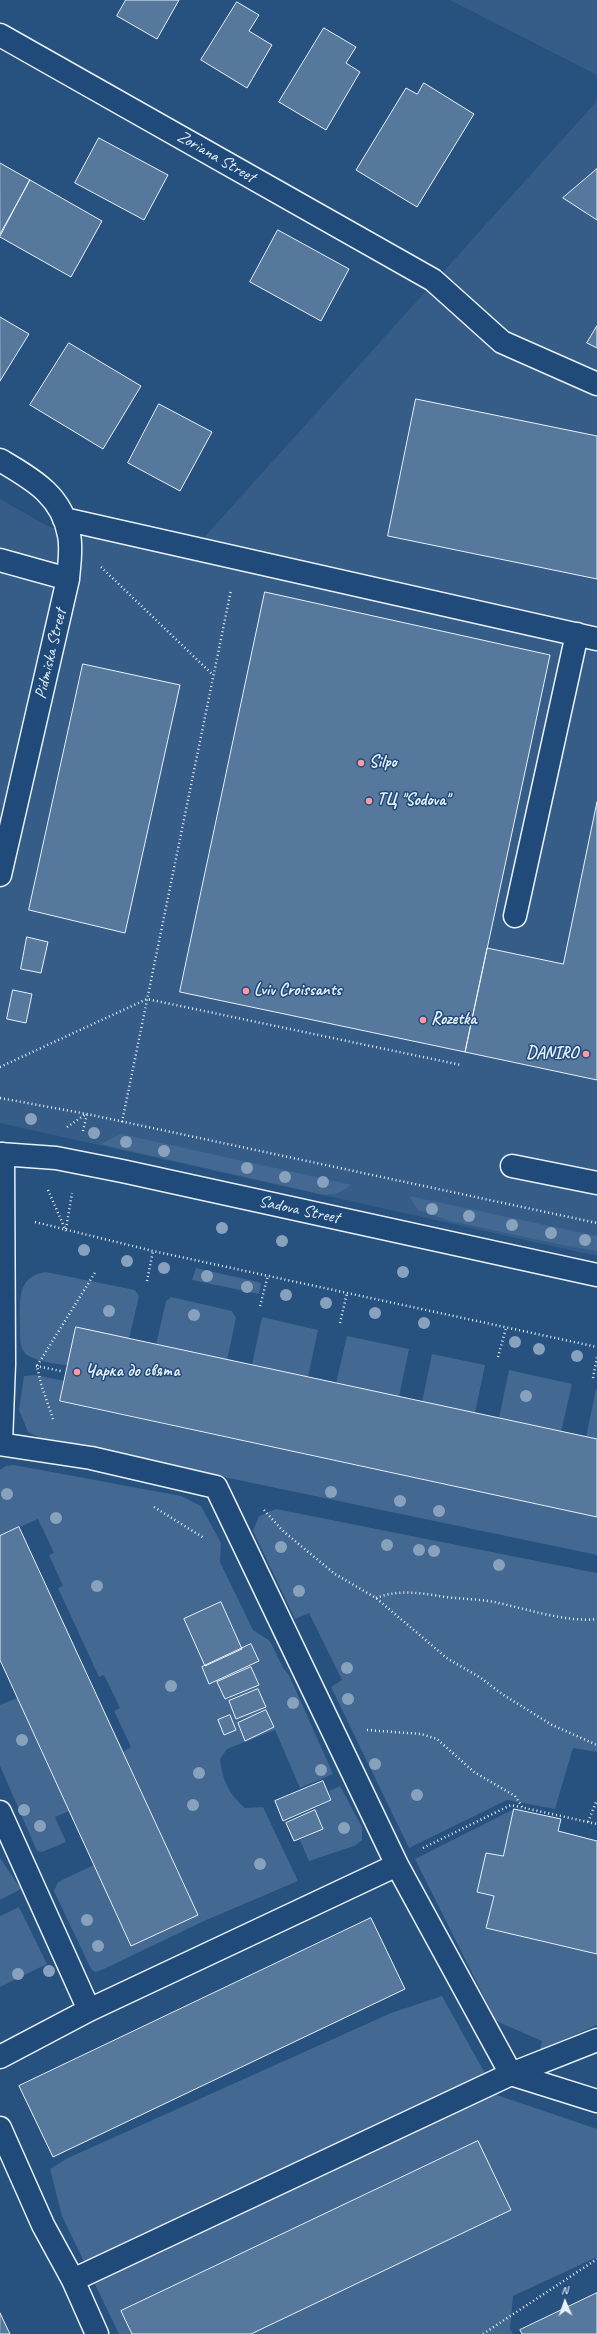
<!DOCTYPE html>
<meta charset="utf-8">
<style>
body{margin:0}
#map{position:relative;width:597px;height:2334px;overflow:hidden;background:#27517f;font-family:Caveat,sans-serif}
canvas{display:block}
.north{position:absolute;left:545px;top:2282px;width:40px;height:40px;-webkit-text-stroke:3px #1f4a7a;paint-order:stroke;rotate:358deg;font-size:11px;font-weight:700;line-height:16px;text-align:center;color:#e8f1f8}
.north::after{content:'';display:block;margin:auto;width:14px;height:18px;background:#e8f1f8;clip-path:polygon(50% 0,100% 100%,50% 72%,0 100%)}
</style>
<div id="map">
<canvas width="597" height="2334"></canvas>
<div class="north">N</div>
</div>
<script>
const g = document.querySelector('canvas').getContext('2d');
g.lineJoin = 'round';
function fill(path, color) { g.fillStyle = color; g.fill(path, 'evenodd'); }
function stroke(path, color, width, dash) { g.strokeStyle = color; g.lineWidth = width; g.lineCap = dash ? 'butt' : 'round'; g.setLineDash(dash || []); g.stroke(path); }
function write(font, color, halo, rows, align = 'center') {
  g.font = font + ' Caveat,sans-serif'; g.lineWidth = 3; g.setLineDash([]); g.textBaseline = 'middle'; g.strokeStyle = halo; g.fillStyle = color; for (const [text, x, y, turn = 0] of rows) {
    g.save(); g.translate(x, y); g.rotate((+turn || 0) * Math.PI / 180); g.textAlign = isNaN(turn) ? turn : align; if (halo) g.strokeText(text, 0, 0); g.fillText(text, 0, 0); g.restore();
  }
}
fill(new Path2D(`
 M450 0H597V75Z
 M597 101V1256L0 1123V499L49 527 166 550 200 542Z`), '#355d88');
fill(new Path2D(`
 M121 1134 352 1185 336 1194 324 1195 100 1144Z
 M409 1196 597 1236V1251L567 1246 450 1221 418 1210Z
 M196 1268 258 1282 261 1284 259 1294 192 1280Z
 M46 1272 135 1290 139 1296 129 1339C119 1343 76 1365 67 1365 58 1365 29 1360 24 1352 19 1344 20 1334 20 1325 20 1302 16 1276 46 1272Z
 M171 1297 232 1311 236 1318 227 1360 156 1345 166 1301Z
 M262 1317 318 1330 308 1377 252 1365Z
 M347 1336 409 1349 399 1397 336 1383Z
 M432 1354 485 1365 475 1413 422 1402Z
 M509 1370 572 1384 561 1432 499 1418Z
 M35 1375 65 1381 61 1402 597 1517V1555L42 1439 28 1432 19 1410 24 1376Z
 M596 1389H597V1439L586 1437Z
 M14 1465 181 1496 201 1506 221 1543 220 1562 253 1630 270 1641 283 1668 289 1675 333 1774 300 1788 275 1730 227 1749 220 1759C222 1779 229 1795 245 1808L263 1807 298 1881 204 1921 104 1969 95 1972 91 1969 54 1891 58 1882 94 1865 131 1946 198 1915 123 1752 131 1747 114 1711 120 1708 104 1675 99 1677 58 1588 63 1586 49 1555 54 1553 38 1519 0 1536V1470L6 1466Z
 M276 1509 597 1573V1752L573 1748 555 1809 507 1800 409 1848 331 1687 342 1680 309 1613 295 1619 253 1531 259 1516Z
 M17 1698 69 1811 55 1817 66 1842 42 1852 37 1851 0 1766V1705Z
 M340 1786 362 1827V1840L354 1846 309 1861 300 1840 323 1829 314 1809 332 1800 329 1791Z
 M514 1809 503 1856 486 1853 477 1892 494 1896 486 1928 597 1954V2025L540 2050 542 2041 496 2021 415 1859Z
 M0 1858 21 1889 0 1900Z
 M19 1907 47 1964 0 1987V1916Z
 M442 1996 497 2095 597 2129V2257L513 2296 510 2329 513 2334H119L62 2216 50 2169 68 2158 391 2013Z`), '#436891');
const building = new Path2D(`
 M126 0H179L157 39 117 16Z
 M237 2 259 15 249 31 272 45 247 88 201 60Z
 M324 28 356 47 346 63 360 72 326 130 279 102Z
 M424 83 474 114 417 207 356 170 406 88 417 94Z
 M99 138 168 175 144 220 75 183Z
 M0 163 30 180 0 234Z
 M597 169V220L563 198Z
 M30 180 102 221 71 277 0 237Z
 M278 230 349 269 321 321 250 282Z
 M0 317 29 334 0 381Z
 M597 326V348L587 343Z
 M69 343 141 386 103 449 30 405Z
 M416 399 597 436V579L388 536Z
 M159 404 212 432 180 491 128 463Z
 M265 592 550 655 465 1052 180 992Z
 M83 664 180 685 125 933 29 910Z
 M597 802V1080L465 1052 487 948 563 964Z
 M27 937 48 942 41 973 21 969Z
 M13 990 32 994 26 1023 7 1019Z
 M76 1327 597 1439V1517L60 1401Z
 M19 1527 198 1915 131 1946 0 1660V1536Z
 M221 1602 242 1649 205 1666 184 1619Z
 M251 1644 259 1661 209 1684 202 1667Z
 M251 1667 259 1685 225 1699 217 1682Z
 M258 1689 266 1707 236 1719 229 1701Z
 M266 1710 274 1727 245 1741 238 1723Z
 M230 1715 236 1730 224 1735 218 1720Z
 M323 1781 331 1800 283 1821 275 1801Z
 M514 1809 561 1819 558 1831 597 1841V1954L486 1928 494 1896 477 1892 486 1853 503 1856Z
 M315 1810 323 1829 294 1841 286 1823Z
 M371 1918 405 1989 53 2157 19 2086Z
 M478 2141 511 2210 251 2334H132L121 2311Z
 M597 2293V2334H522L520 2330Z
 M0 2313 10 2334H0Z`);
fill(building, '#57789d');
stroke(building, '#e8f1f8', 1);
const minor = new Path2D(`
 M0 35 433 280 502 342 597 384
 M0 460C32 479 62 495 69 535 72 549 69 565 68 579L0 875
 M64 519 597 639
 M0 560 68 579
 M515 916 577 634
 M0 1154 56 1158 122 1171 597 1275
 M512 1166 597 1183
 M1 1443 4 1364 3 1154
 M0 1444 91 1458 216 1487 397 1865 511 2074 597 2101
 M0 1812 89 2010
 M0 2057 89 2010 397 1865
 M0 2128 43 2225 73 2280 97 2334
 M73 2280 511 2074 597 2040`);
stroke(minor, '#e8f1f8', 25);
stroke(new Path2D(`
 M101 567 213 675
 M0 1067 147 999 461 1065
 M0 1098 87 1114 597 1223
 M122 1122 231 590
 M67 1127 86 1114
 M83 1131 87 1114
 M48 1190 66 1231
 M35 1222 153 1251 597 1347
 M66 1229 72 1193
 M147 1281 153 1251
 M260 1306 268 1275
 M340 1323 347 1293
 M498 1357 506 1328
 M36 1366 61 1371
 M593 1378 597 1357
 M53 1419 41 1384 37 1366 96 1271
 M154 1507 204 1538
 M264 1510 282 1530 307 1551 335 1574 376 1598 448 1659 481 1678 502 1694 552 1725 597 1745
 M376 1598C399 1589 422 1593 445 1597 462 1599 478 1599 494 1602 524 1608 567 1623 597 1619
 M367 1730 421 1734 437 1739 474 1772 515 1796 523 1808
 M588 1822 597 1800
 M423 1848 511 1805 597 1824
 M483 2334 597 2259`), '#e8f1f8', 2.5, [1, 3]);
stroke(minor, '#1f4a7a', 22);
g.fillStyle = '#88a1bc';
for (const [x, y] of [
 [31,1119],
 [94,1133],
 [126,1142],
 [164,1151],
 [247,1168],
 [285,1177],
 [323,1182],
 [432,1209],
 [469,1216],
 [512,1225],
 [222,1228],
 [551,1233],
 [585,1240],
 [282,1241],
 [84,1250],
 [127,1261],
 [164,1268],
 [403,1272],
 [207,1276],
 [247,1287],
 [286,1295],
 [326,1303],
 [109,1311],
 [375,1313],
 [194,1315],
 [424,1323],
 [515,1342],
 [539,1349],
 [577,1356],
 [526,1396],
 [331,1492],
 [7,1494],
 [400,1501],
 [439,1511],
 [56,1518],
 [387,1545],
 [281,1547],
 [419,1550],
 [434,1551],
 [499,1565],
 [97,1586],
 [299,1591],
 [347,1668],
 [171,1686],
 [348,1699],
 [293,1703],
 [22,1740],
 [375,1764],
 [321,1770],
 [199,1773],
 [417,1795],
 [193,1805],
 [24,1810],
 [40,1826],
 [344,1828],
 [260,1864],
 [87,1920],
 [98,1946],
 [49,1971],
 [18,1974]
]) { g.beginPath(); g.arc(x, y, 6, 0, 2 * Math.PI); g.fill(); }
for (const [x, y, r, color] of [
 [361,763,4,"#ff9aa2"],
 [369,801,4,"#ff9aa2"],
 [246,991,4,"#ff9aa2"],
 [423,1020,4,"#ff9aa2"],
 [586,1054,4,"#ff9aa2"],
 [77,1372,4,"#ff9aa2"]
]) { const dot = new Path2D(); dot.arc(x, y, r, 0, 2 * Math.PI); g.fillStyle = color; g.fill(dot); stroke(dot, '#1f4a7a', 1.5); }
write('17px', '#e8f1f8', '#1f4a7a', [
 ["Zoriana Street",216,157,30],
 ["Pidmiska Street",51,654,-77],
 ["Sadova Street",299,1210,12]
]);
write('bold 17px', '#e8f1f8', '#1f4a7a', [
 ["Silpo",369,763],
 ["ТЦ \"Sodova\"",377,801],
 ["Lviv Croissants",254,991],
 ["Rozetka",431,1020],
 ["DANIRO",578,1054,"right"],
 ["Чарка до свята",85,1372]
], 'left');
</script>
